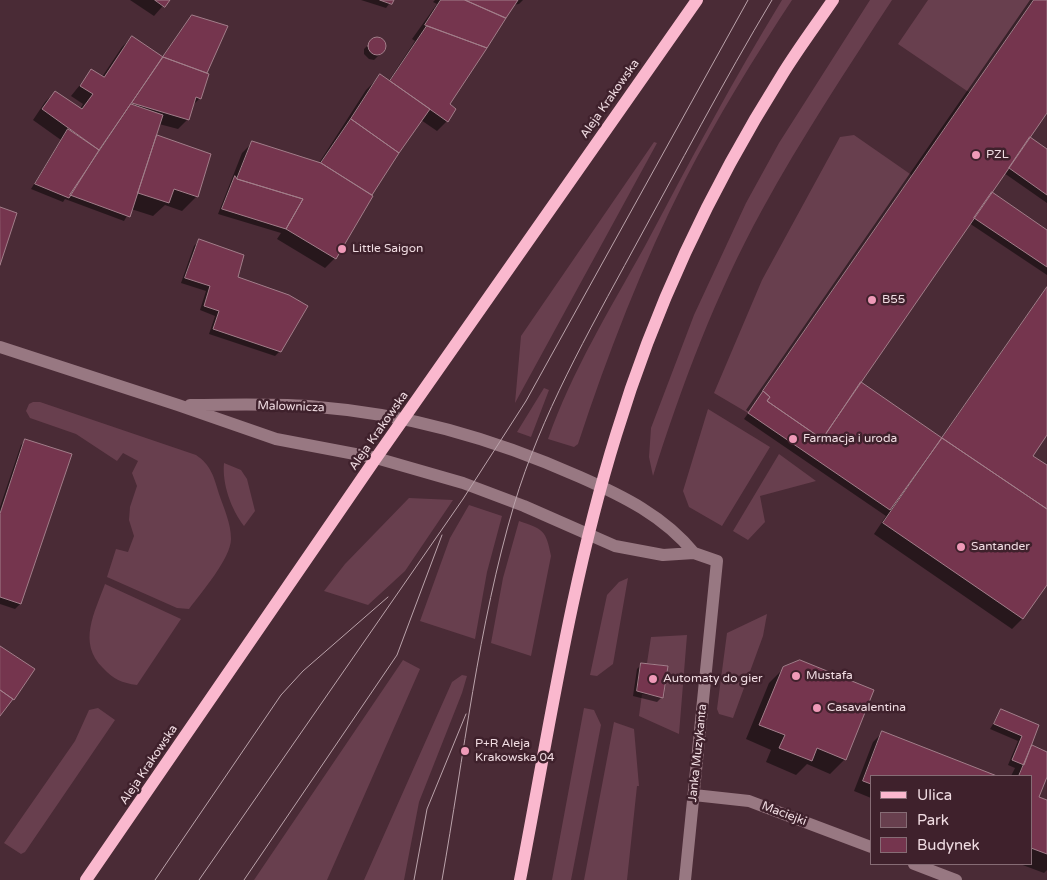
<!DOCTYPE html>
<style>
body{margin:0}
#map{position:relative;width:1047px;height:880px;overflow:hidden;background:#4a2b36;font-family:"Varela Round",sans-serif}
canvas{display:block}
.legend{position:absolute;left:870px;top:775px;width:162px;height:90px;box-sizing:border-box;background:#3f212c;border:1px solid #866c75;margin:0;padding:6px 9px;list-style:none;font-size:15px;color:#f0dce2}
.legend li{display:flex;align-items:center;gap:10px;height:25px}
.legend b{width:25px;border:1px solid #866c75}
</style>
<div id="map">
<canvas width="1047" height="880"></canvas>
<ul class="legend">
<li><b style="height:6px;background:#fab8ce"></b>Ulica</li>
<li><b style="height:14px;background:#683f4e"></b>Park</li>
<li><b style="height:14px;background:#75354e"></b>Budynek</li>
</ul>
</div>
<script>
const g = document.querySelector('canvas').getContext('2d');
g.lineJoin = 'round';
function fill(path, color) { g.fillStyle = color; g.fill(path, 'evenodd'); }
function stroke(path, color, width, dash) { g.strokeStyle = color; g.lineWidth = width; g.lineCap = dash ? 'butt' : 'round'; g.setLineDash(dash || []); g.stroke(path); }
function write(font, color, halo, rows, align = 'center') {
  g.font = font + ' "Varela Round",sans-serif'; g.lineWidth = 5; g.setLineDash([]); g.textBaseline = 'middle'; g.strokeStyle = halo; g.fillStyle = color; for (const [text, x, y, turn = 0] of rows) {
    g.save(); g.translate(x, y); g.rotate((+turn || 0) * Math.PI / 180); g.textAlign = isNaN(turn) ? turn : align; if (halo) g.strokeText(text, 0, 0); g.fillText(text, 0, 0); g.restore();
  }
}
fill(new Path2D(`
 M782 0H792C754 58 717 118 685 180 642 265 608 353 578 444L574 447 548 439C572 371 610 309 645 246 689 163 733 80 782 0Z
 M870 0H892C847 69 802 137 762 210 716 294 682 384 653 476L649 457 651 428 694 315 746 203 779 143Z
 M928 0H1034L970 93 898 44Z
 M854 135 913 176 748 413 714 393 762 280 840 137Z
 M654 142 657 143 515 403 521 336Z
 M544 388 549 390 531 437 517 432Z
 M33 402H40L196 455C211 465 214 477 219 494 224 509 231 523 231 539 231 558 201 593 189 609L177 608 107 577 116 549 128 552 134 536 129 520 130 507 137 486 132 473 138 461 123 453 117 461 76 434 30 418 26 411 29 404Z
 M708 409 770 447 722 526 689 507 683 491Z
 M779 454 816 481 760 496 765 522 748 540 733 531Z
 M224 463 241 470 247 479 255 511 244 526C231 509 222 484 224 463Z
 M409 498 453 500 405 571 368 605 324 591 345 564Z
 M469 505 502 516 487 572 475 639 420 621 450 538Z
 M519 521C543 529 546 530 551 556L531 656 491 643 503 578Z
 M628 578 613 664 597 676 590 675 607 595 619 582Z
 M105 584 181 619 137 685C122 683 113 679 103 668 77 643 95 612 105 584Z
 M767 614 763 636 733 718 719 714 717 709 727 633Z
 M687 635 679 734 639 716 642 694 664 697 668 666 647 663 651 637Z
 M403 660 420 669 327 880H254Z
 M462 675 467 676 462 693 419 802 404 880H364L452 682Z
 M98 708 115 720 25 852 21 854 4 843 75 741 89 710Z
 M584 708 594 710 601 725 571 880H552Z
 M614 722 634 729 639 786H637L627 880H584Z`), '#683f4e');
fill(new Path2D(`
 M130 0H168L154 16Z
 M361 0H392L386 8Z
 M435 0H523L519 4 513 5 449 105 455 109 447 121 437 131 421 120 370 194 335 258 325 268 277 239 281 233 218 214 242 153 252 143 319 163 366 90 380 76 388 82 415 41 412 39 437 4 433 2Z
 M1030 0H1047V110L1024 143 1047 150V203L1004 173 987 198 1047 232V275L969 223 856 387 941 439 1047 287V433L1031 456 1047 467V583L1022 619 1012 629 874 534 886 516 744 419 749 412 746 410Z
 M192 17 227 27 205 74 200 98 191 107 188 119 178 129 159 124 154 140 157 137 197 196 182 211 165 205 153 216 131 209 124 221 65 199 63 202 31 189 61 140 33 120 45 102 55 92 80 109 83 104 71 96 92 70 102 77 122 47 132 37 162 58Z
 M374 39 384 41V50L374 60 369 59 364 54V49Z
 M199 241 236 278 280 351 275 356 209 334 215 316 200 310 206 291 181 283 194 246Z
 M26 440 70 454 20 604 15 609 0 604V507L21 445Z
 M642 664 662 697 657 702 633 696 637 669Z
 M784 668 845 759 830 774 807 764 796 775 766 762 771 750 746 739 769 683Z
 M1001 711 1038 726 1028 751 1032 747 1047 753V773L1037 798 1047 802V870L1044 873 1020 864H1031V776H1011L1015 768 1008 765 1018 741 990 729Z
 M883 732 994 776H871V798L854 791 873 742Z`), '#0007');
const building = new Path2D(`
 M155 0H170L165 7Z
 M380 0H394L392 4Z
 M441 0H465L506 18 487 48 425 25Z
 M465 0H518L506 18Z
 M1034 0H1047V113L822 439 767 401 770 397 763 391Z
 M192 15 228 26 207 73 163 57Z
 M427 26 487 48 450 104 456 109 448 122 390 81Z
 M132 36 163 57 99 150 42 109 55 91 82 109 93 94 80 86 91 69 104 77Z
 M368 46a9 9 0 1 1 18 0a9 9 0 1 1-18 0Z
 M163 57 209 74 201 99 196 97 189 120 132 103Z
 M380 74 430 109 399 153 351 119Z
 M131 104 163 115 130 217 70 195Z
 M351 119 399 153 372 195 321 163Z
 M68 129 99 150 69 198 35 184Z
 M157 135 211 154 198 197 174 189 169 203 138 193Z
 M1030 137 1047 149V195L1009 168Z
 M252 141 321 163 373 196 336 259 286 229 303 199 237 179Z
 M235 176 237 179 303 199 286 229 222 209Z
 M992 192 1047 230V267L974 218Z
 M0 207 17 213 0 265Z
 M199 239 244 255 238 277 289 295 308 306 281 352 213 329 219 311 204 306 210 286 185 278Z
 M1047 287V435L1033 456 1047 465V509L942 438Z
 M861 382 942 438 890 510 748 413 763 391 770 397 767 401 822 439Z
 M942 438 1047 509V585L1023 619 883 523Z
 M25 439 72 454 21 604 0 597V514Z
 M0 646 35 669 14 700 0 690Z
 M800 660 874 690 846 760 817 748 812 761 779 748 785 735 759 725 783 667Z
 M641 663 668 666 663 698 637 691Z
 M0 690 13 699 0 716Z
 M1001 709 1039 725 1024 765 1012 760 1022 736 994 724Z
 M882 731 997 776H871V784L863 781Z
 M1032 745 1047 752V777L1039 797 1047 800V854L1031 848V776H1019Z`);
fill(building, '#75354e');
stroke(building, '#a27e8a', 1);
stroke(new Path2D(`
 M0 347 178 405 276 439 376 458 463 483 524 506 615 546 663 555 694 553 717 561 685 880
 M190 405C232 405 276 403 318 407 408 414 497 440 580 477 623 496 664 516 694 553
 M694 795 749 801 871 847
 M914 864 956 880`), '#987882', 12);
stroke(new Path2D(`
 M86 880 376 458 697 0
 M520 880C549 731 571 580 616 435 654 309 712 186 782 75 798 49 816 25 833 0`), '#fab8ce', 12);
stroke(new Path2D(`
 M155 880 281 695 303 671 388 597
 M199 880 463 499 526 401 748 0
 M244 880 397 655 442 535
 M414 880 427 809 466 714
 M442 880C464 755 478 627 514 505 541 415 588 333 633 250 679 166 723 82 772 0`), '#bba3ab', 1);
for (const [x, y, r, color] of [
 [976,155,5,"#ef9ab8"],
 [342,249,5,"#ef9ab8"],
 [872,300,5,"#ef9ab8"],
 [793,439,5,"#ef9ab8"],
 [961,547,5,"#ef9ab8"],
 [796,676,5,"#ef9ab8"],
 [653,679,5,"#ef9ab8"],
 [817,708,5,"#ef9ab8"],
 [465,751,5,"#ef9ab8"]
]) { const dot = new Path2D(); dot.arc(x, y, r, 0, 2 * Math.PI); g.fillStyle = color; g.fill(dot); stroke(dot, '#3f212c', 2); }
write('12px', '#f0dce2', '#3f212c', [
 ["Aleja Krakowska",610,99,-55],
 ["Malownicza",291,407,2],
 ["Aleja Krakowska",379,431,-55],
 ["Janka Muzykanta",698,753,-84],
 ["Aleja Krakowska",149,765,-56],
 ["Maciejki",784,814,21]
]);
write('12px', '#f0dce2', '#3f212c', [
 ["PZL",986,155],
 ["Little Saigon",352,249],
 ["B55",882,300],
 ["Farmacja i uroda",803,439],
 ["Santander",971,547],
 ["Mustafa",806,676],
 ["Automaty do gier",663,679],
 ["Casavalentina",827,708],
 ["P+R Aleja",475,744],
 ["Krakowska 04",475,758]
], 'left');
</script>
